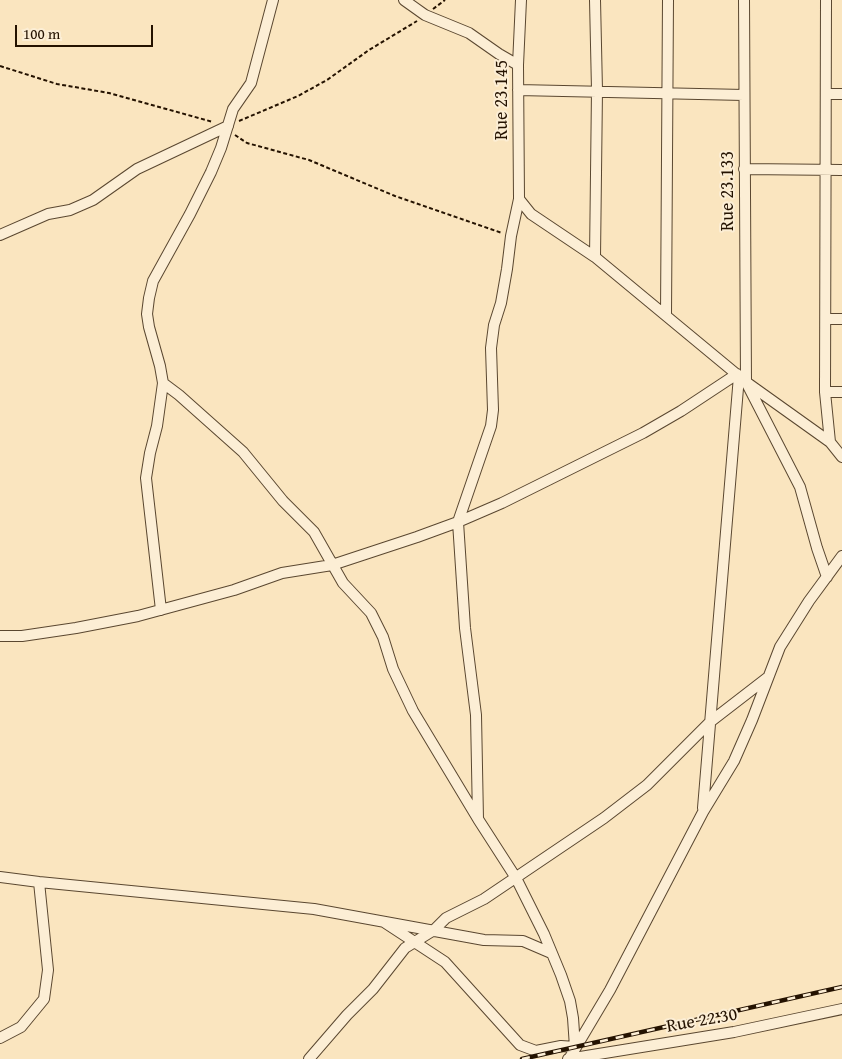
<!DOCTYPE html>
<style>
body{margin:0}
#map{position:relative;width:842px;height:1059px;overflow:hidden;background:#fae5bf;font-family:"Gentium Book Plus",serif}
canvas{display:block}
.scale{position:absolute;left:15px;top:25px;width:138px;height:22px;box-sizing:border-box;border:2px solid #241200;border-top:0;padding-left:6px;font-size:15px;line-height:18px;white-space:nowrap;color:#241200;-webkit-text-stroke:4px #fceed5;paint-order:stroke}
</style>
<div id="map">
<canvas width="842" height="1059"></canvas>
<div class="scale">100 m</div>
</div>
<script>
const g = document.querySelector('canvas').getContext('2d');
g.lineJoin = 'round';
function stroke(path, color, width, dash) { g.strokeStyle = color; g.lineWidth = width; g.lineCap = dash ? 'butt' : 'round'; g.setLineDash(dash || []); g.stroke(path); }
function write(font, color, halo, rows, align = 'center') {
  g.font = font + ' "Gentium Book Plus",serif'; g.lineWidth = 4; g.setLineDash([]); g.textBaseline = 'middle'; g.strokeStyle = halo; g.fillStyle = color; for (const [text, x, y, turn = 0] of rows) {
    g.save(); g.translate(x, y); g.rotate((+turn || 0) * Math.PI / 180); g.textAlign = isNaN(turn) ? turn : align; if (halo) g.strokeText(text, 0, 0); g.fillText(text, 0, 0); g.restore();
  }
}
const minor = new Path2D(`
 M404 0 425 15 469 33 499 54 518 65
 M744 0 746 382 800 487 817 548 827 577
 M826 0 825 392 830 442
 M518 90 744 95
 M826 94H842
 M744 169 842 170
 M519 199 531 214 595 257 746 382 830 442 842 457
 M0 235 48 214 70 210 93 200 137 169 228 126
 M595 257 597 90 595 0
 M666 315 668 0
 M826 319H842
 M163 383 179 395 243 452 283 501 314 532 343 583 371 613 383 637 393 669 413 711 478 819 516 878 544 934 561 975 570 1001 573 1018 575 1047 561 1046 536 1051 520 1045 445 962 384 922
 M825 392H842
 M161 610 146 478 150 453 157 426 163 383 160 366 149 327 147 314 149 298 153 281 190 214 211 172 221 148 233 109 251 83 273 0
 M0 636H22L76 628 138 616 234 590 282 573 332 565 417 537 458 522 502 503 643 433 681 411 737 374
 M703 808 739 376
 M478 819 476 715 465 628 458 522 491 426 493 410 491 348 494 325 501 303 507 269 511 236 519 199 518 65 521 0
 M0 877 39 882 314 909 484 940 523 941 551 953
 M0 1038 21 1027 44 999 48 970 39 882
 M309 1059 347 1015 373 989 405 948 434 930 446 918 484 899 604 818 647 785 710 722 767 678
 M568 1059 734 1032 842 1009
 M569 1059 610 990 703 812 734 761 752 720 780 647 809 601 842 556`);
stroke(minor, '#5a4730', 12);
stroke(new Path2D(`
 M433 9 445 0
 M0 66 57 84 109 93 213 122
 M239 121 298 96 327 80 369 50 417 21
 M235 135 247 143 309 160 395 196 502 233`), '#241200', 2, [4, 2.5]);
stroke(minor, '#fceed5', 10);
const rail = new Path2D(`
 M522 1059 842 987`);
stroke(rail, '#241200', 4.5);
stroke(rail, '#fceed5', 2.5, [8]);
write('18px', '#241200', '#fceed5', [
 ["Rue 23.145",502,100,-90],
 ["Rue 23.133",728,191,-90],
 ["Rue 22.30",702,1021,-10]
]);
</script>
